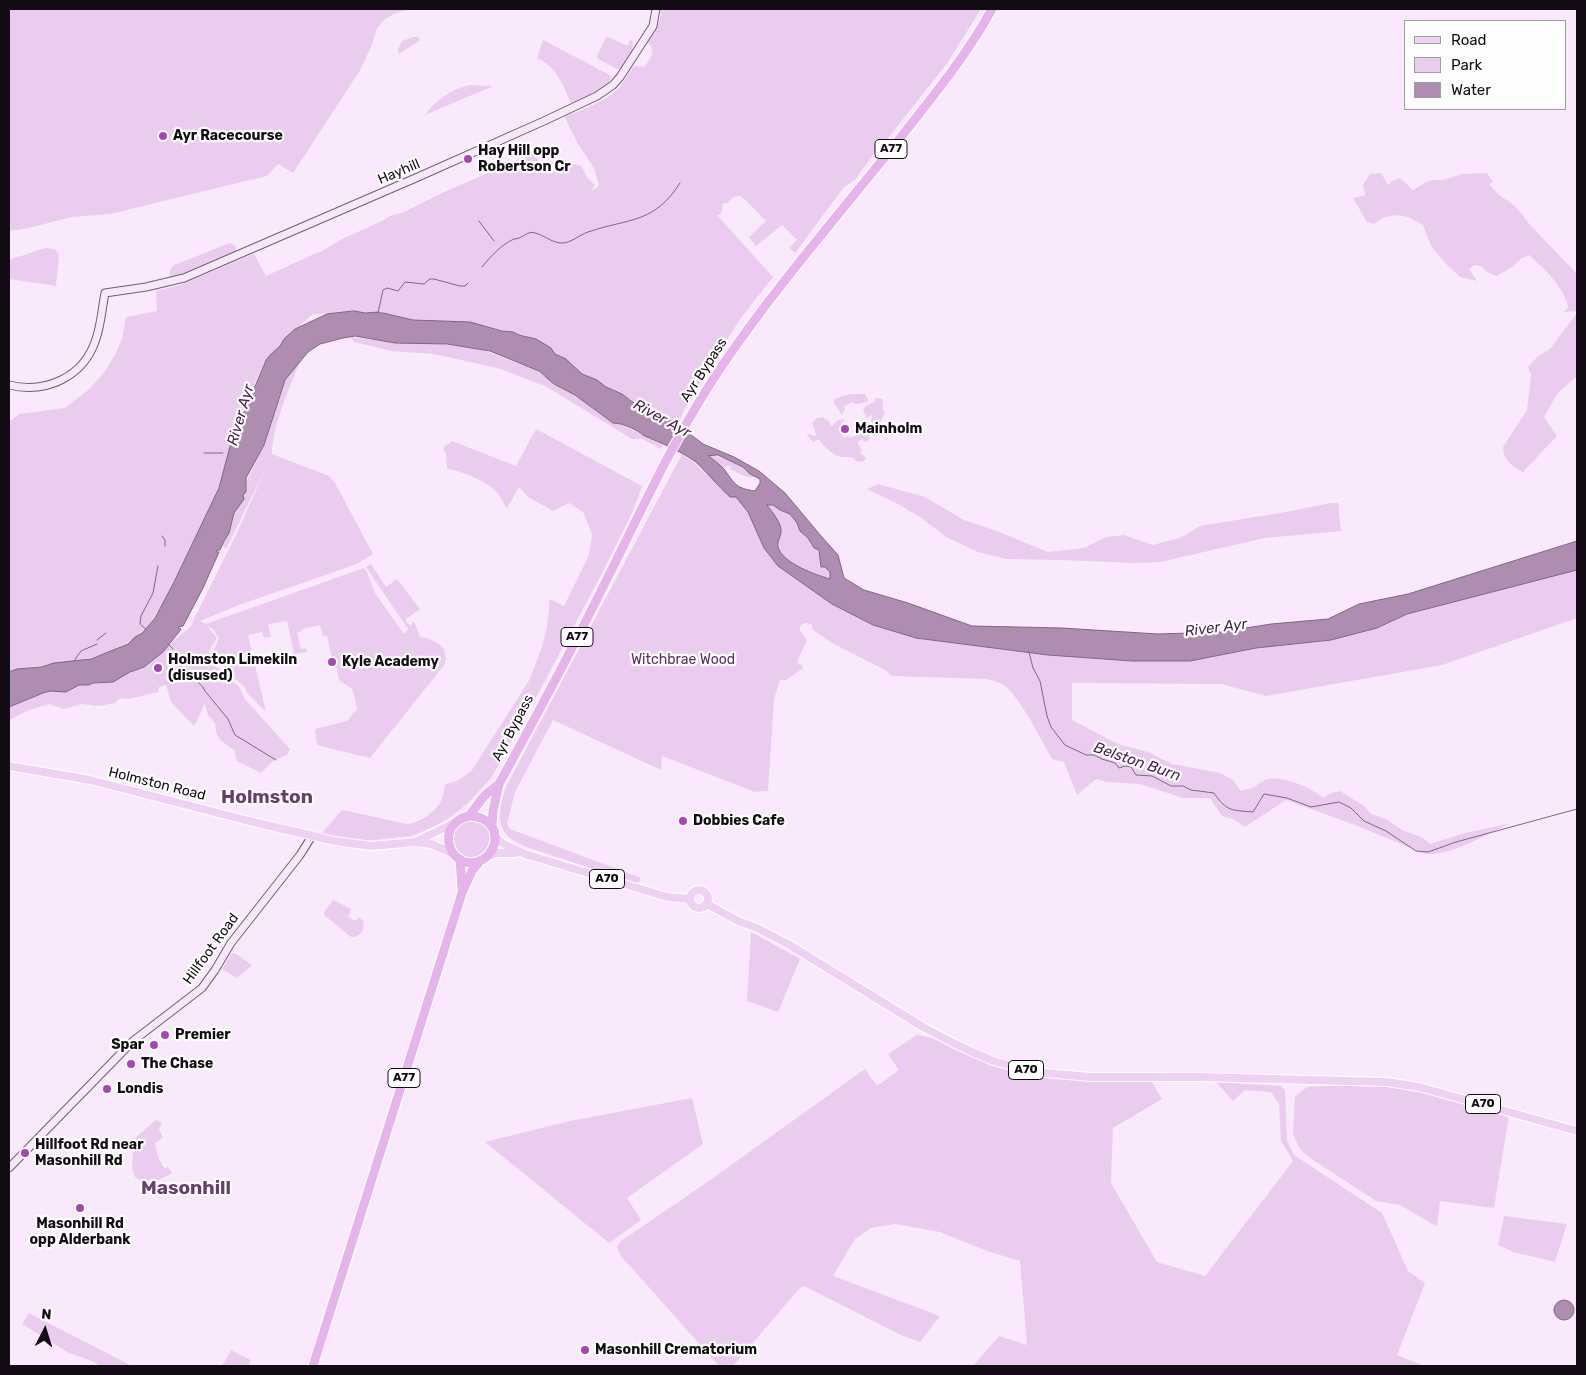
<!DOCTYPE html>
<style>
body{margin:0}
#map{position:relative;width:1586px;height:1375px;overflow:hidden;background:#fae9fc;font-family:Rubik,sans-serif}
canvas{display:block}
.frame{position:absolute;inset:0;border:10px solid #130c14;pointer-events:none}
.legend{position:absolute;left:1404px;top:20px;width:162px;height:90px;box-sizing:border-box;background:#fdfdfd;border:1px solid #9f9da0;margin:0;padding:6px 9px;list-style:none;font-size:15px;color:#130c14}
.legend li{display:flex;align-items:center;gap:10px;height:25px}
.legend b{width:25px;border:1px solid #9f9da0}
.north{position:absolute;left:20px;top:1305px;width:50px;height:50px;-webkit-text-stroke:4px #fdfdfd;paint-order:stroke;rotate:5deg;font-size:14px;font-weight:700;line-height:20px;text-align:center;color:#130c14}
.north::after{content:'';display:block;margin:auto;width:18px;height:22px;background:#130c14;clip-path:polygon(50% 0,100% 100%,50% 72%,0 100%)}
</style>
<div id="map">
<canvas width="1586" height="1375"></canvas>
<div class="frame"></div>
<ul class="legend">
<li><b style="height:6px;background:#efd2f3"></b>Road</li>
<li><b style="height:14px;background:#eacdee"></b>Park</li>
<li><b style="height:14px;background:#ae8db1"></b>Water</li>
</ul>
<div class="north">N</div>
</div>
<script>
const g = document.querySelector('canvas').getContext('2d');
g.lineJoin = 'round';
function fill(path, color) { g.fillStyle = color; g.fill(path, 'evenodd'); }
function stroke(path, color, width, dash) { g.strokeStyle = color; g.lineWidth = width; g.lineCap = dash ? 'butt' : 'round'; g.setLineDash(dash || []); g.stroke(path); }
function write(font, color, halo, rows, align = 'center') {
  g.font = font + ' Rubik,sans-serif'; g.lineWidth = 4.5; g.setLineDash([]); g.textBaseline = 'middle'; g.strokeStyle = halo; g.fillStyle = color; for (const [text, x, y, turn = 0] of rows) {
    g.save(); g.translate(x, y); g.rotate((+turn || 0) * Math.PI / 180); g.textAlign = isNaN(turn) ? turn : align; if (halo) g.strokeText(text, 0, 0); g.fillText(text, 0, 0); g.restore();
  }
}
fill(new Path2D(`
 M9 9H408L396 13 385 19 377 28 371 47 359 72 293 173 278 164 267 176 250 180 110 214 71 217 25 229 9 231Z
 M661 9H981L948 62 889 137 880 145 855 180 844 187 829 207 795 253 789 248 797 240 782 225 756 246 749 237 766 221 741 196 733 197 728 203H723L721 214 717 215 773 277 741 318 717 355 684 410 678 425 582 374 573 365 555 354 551 348 527 336 480 325 447 321 413 320 383 313H380L378 312 313 314 285 338 280 346 270 354 264 362 232 436 224 482 193 541 163 603 149 624 132 640 107 653 83 660 23 668 9 672V422L19 414 65 408 88 390 103 374 116 353 122 339 126 317 157 311 156 291 180 285 254 254 266 276 316 253 320 252 342 239 380 222 390 216 404 212 440 194 535 152 539 161 565 162 581 166 587 177 595 185 591 191 599 186 594 168 578 144 564 116C582 111 604 102 618 89 625 82 628 72 635 66L644 67C650 59 658 50 647 42 655 33 662 21 661 9Z
 M413 37H418L420 40 399 54 398 49 402 41Z
 M608 37 628 46 630 40 633 41 632 51 620 69H617L598 59 597 56 605 39Z
 M543 40 608 74 611 77 609 83 589 96 571 103C563 85 556 66 537 58Z
 M470 85 493 86 425 115C436 100 451 89 470 85Z
 M1381 173 1388 185 1392 181 1400 178 1413 190 1426 182 1433 180H1443L1462 174 1487 173 1493 182 1489 184 1498 194 1514 205 1532 227 1577 274V311L1564 312 1568 307C1564 287 1544 268 1529 255L1522 258 1512 267 1496 276 1487 272 1481 266 1474 265 1469 269 1477 281 1460 277 1447 265 1431 246 1423 225 1408 217 1396 215 1382 218 1374 224 1367 222 1353 198 1365 195 1363 185 1370 174Z
 M230 243 236 246V251L174 277H171L169 275 171 268 174 265Z
 M45 248 55 249 59 255 56 286 9 279V260Z
 M1577 313V376L1558 393 1544 417 1557 436 1523 472C1513 467 1503 460 1503 447L1527 410 1531 375 1528 367 1538 356 1550 349Z
 M350 337 395 343H429L459 346 480 349 522 365 533 368 548 379 582 400 613 423H619L663 445 661 449 642 439H632L547 387 501 369 434 354 391 351 354 342Z
 M299 364C289 389 272 427 272 454L329 476 335 483 373 554 357 564 239 605 200 621 206 624 364 568 366 570 375 593 404 634 408 629 366 567 371 564 386 587 397 579 420 609 405 620 410 626 414 621 420 637C436 640 449 646 445 664L370 758 317 745 315 729 347 721 357 709 353 690 339 680 337 668H334L327 636H323L320 625 302 629 303 631 297 632 301 649 306 648 307 652 294 654 287 621 268 624 271 637 264 638 262 632 248 635 266 712 248 694 244 686 229 674 217 660 213 652 219 638 213 629 207 626 217 638 209 650V660L240 688 244 698 290 749 287 755 273 761 261 773 237 761 234 750 220 740 216 732 215 723 208 715 205 704C200 711 199 719 194 726L171 702 166 685 159 687 158 692 129 699 120 698 115 703 99 706 81 704 64 709 49 704 29 710 9 720V707L43 693 79 685H89L93 683 113 682 130 672 144 667 192 625 193 623H192L235 537 266 468 226 549 222 545 229 533 231 522 243 495 246 483 261 450 275 411 281 388 295 366Z
 M851 394H865L868 400 867 402 856 404 852 402 844 406 845 409 842 415 834 403V400L842 396Z
 M875 398 882 399 883 403 882 408 885 413 880 423H872L871 420 873 414 867 418 863 410 865 407 875 401Z
 M823 417 830 422V426L833 425 837 421 843 419 845 421 841 422 844 429 840 430 844 438 849 436 850 438 858 435 861 432 862 434 868 433 870 440 864 442 863 439 857 442 862 451H859L866 458 864 461 861 462 856 461 854 458C849 456 843 458 838 456 832 454 821 444 819 439L813 442 807 435V434L815 436 816 434 812 423 817 418Z
 M536 429 642 486 632 513 601 575 529 711 491 778 467 804 446 820 431 828 411 836 365 841 321 834 341 811 343 810 407 824C420 823 437 811 442 799 444 793 443 789 446 784 457 782 464 777 472 770L530 679 542 647 547 627 550 599 564 606 589 555 592 534 583 512 569 503 553 511 528 497 519 487 508 507 506 508C503 502 501 496 496 491 489 483 458 469 447 469L446 454 443 448 452 441 516 466Z
 M682 454 690 459 730 497H736L748 512 764 548 778 566 832 604 873 625 916 638 1048 655 1132 661H1190L1256 648 1331 640 1377 628 1407 614 1577 570V618L1442 665 1266 696 1221 684 1072 683V720L1118 744 1148 752 1172 764 1220 773 1233 780 1241 791C1244 790 1248 789 1252 788 1258 785 1263 780 1269 779 1284 776 1312 788 1323 798L1331 793 1340 791 1364 806 1371 814 1386 819 1404 831 1422 837 1430 844 1461 834 1511 823C1487 834 1452 856 1425 854L1355 825 1286 800 1245 827 1233 819 1222 816 1210 798H1183L1140 784 1107 782 1096 779 1077 795 1064 762 1052 759C1041 740 1021 699 1005 686 999 682 993 680 986 679L891 676 887 671 832 643 812 629V624L805 623 800 626V631L807 640C804 648 799 655 797 663L802 665 803 668 786 680H780L774 699 768 791 755 792 662 756 661 770 553 720 515 792 507 824 510 829 641 878 638 884 524 846C519 843 511 840 507 835 495 822 501 805 505 789Z
 M708 455C720 456 733 461 743 467 747 470 750 474 755 477 742 478 741 473 729 469L732 466 723 467Z
 M878 484 925 497 964 520 994 530 1048 552 1084 548 1106 537 1124 535 1153 545 1182 537 1200 526 1280 513 1331 503H1338L1341 531 1265 538 1160 562 1135 563 1061 560 1006 559 978 552 946 537 923 519 898 504 867 489Z
 M766 505H773L780 510 790 514 797 523 800 531 808 538 813 547 819 550 821 567H825L830 572V579C816 575 781 563 778 547 777 541 780 537 781 532 782 523 772 510 766 505Z
 M453 839a19 19 0 1 1 38 0a19 19 0 1 1-38 0Z
 M333 900 351 909 348 917 356 921 358 917 363 920C366 929 360 938 351 937L324 915V912Z
 M751 932 800 959 778 1012 747 1001Z
 M232 953H235L252 965 237 978 222 969Z
 M917 1035 940 1040 1011 1071 1074 1080 1152 1082 1162 1099 1113 1128 1111 1183 1157 1262 1205 1276 1293 1161 1281 1141 1279 1104 1271 1092 1245 1090 1233 1101 1216 1082 1281 1086 1285 1090 1287 1141 1294 1155 1382 1213 1408 1271 1425 1283 1397 1355 1424 1366H973L999 1336 1027 1345 1020 1261 987 1251 940 1232 895 1224 871 1228 855 1239 833 1276 940 1316 920 1342 901 1335 804 1286 798 1290 733 1366H719L621 1256 617 1247 621 1241 706 1183 865 1069 877 1086 899 1070 888 1054Z
 M1368 1084 1409 1088 1435 1094 1509 1115 1494 1208 1440 1201 1437 1226 1434 1225 1400 1205 1376 1201 1310 1158 1300 1149 1293 1134 1295 1097 1307 1087Z
 M692 1098 703 1144 627 1198 641 1220 609 1243 485 1142 570 1121Z
 M157 1119 162 1124 159 1129 163 1138 155 1143 158 1157 164 1168 168 1167 172 1173C158 1181 150 1185 135 1177L132 1168 134 1139Z
 M1504 1216 1567 1224 1555 1262 1513 1252 1498 1245Z
 M29 1313 132 1366H100L92 1361 69 1353 22 1324Z
 M231 1350 251 1360 248 1366H222Z`), '#eacdee');
const water = new Path2D(`
 M354 311 365 313 379 312 380 313H383L413 320 470 322 502 331 513 332 519 335 536 339 551 348 555 354 566 359 582 374 597 380 606 387 622 394 631 401 678 425 703 444 734 457 759 471 785 493 821 536 838 555 844 578 864 590 908 603 972 626 1062 628 1158 634 1221 632 1271 624 1328 619 1359 604 1408 594 1577 541V570L1407 614 1377 628 1331 640 1256 648 1190 661H1132L1048 655 916 638 873 625 832 604 778 566 764 548 748 512 736 497H730C718 486 708 474 697 463 685 453 659 442 645 436 642 435 641 433 639 432 631 427 621 423 613 423L575 395 554 384 539 371 490 351 447 344 395 343 355 336 343 338 320 344 308 352 285 380 264 445 246 478V492L243 495 244 499 234 513 229 533 224 541 220 550H217V552H219L203 588 183 626 178 627 181 629 179 632 163 652 144 667 130 672 113 682 93 683 89 685H79L66 692 50 691 43 693 9 707V672L17 669 41 667 54 663 91 659 128 644 135 637 142 633 155 618 173 584 219 488 233 435 239 419 246 409 251 393 254 389 266 360 270 355 280 346 284 339 295 329 327 314ZM718 455 743 467 750 474 760 479V483L755 491C735 488 735 484 724 469 720 464 713 460 709 456ZM767 505H773L780 510 790 514 797 523 800 531 808 538 814 548 819 550 821 567H825L830 572V579C816 575 782 563 778 547 777 542 780 538 781 532 782 523 772 512 767 505Z
 M1554 1310a10 10 0 1 1 20 0a10 10 0 1 1-20 0Z`);
fill(water, '#ae8db1');
stroke(water, '#806682', 1);
stroke(new Path2D(`
 M479 221 494 241
 M482 267C490 257 502 244 514 239 516 239 520 238 521 237 526 235 529 231 535 233 544 235 551 242 560 243 570 244 579 235 588 232 629 218 654 224 680 183
 M378 313 383 290 387 288 398 291 405 282 424 284 430 279H434L460 286H465L468 283
 M204 453H223
 M162 536 165 540V546
 M140 624 141 616 153 593 158 566
 M141 625 146 629
 M97 640 106 633
 M168 644 173 649
 M175 652 177 660 180 665 203 687 205 691 228 719 235 735 276 760
 M1029 652 1033 668 1040 681 1047 716 1051 727 1065 745 1086 755H1094L1102 759 1115 763 1119 768 1125 766 1131 767 1136 775 1152 776 1171 786H1183L1191 790 1214 793C1227 812 1232 810 1253 812L1264 794 1287 798 1311 807 1339 802 1351 808 1364 821 1386 831 1416 851 1428 852 1456 842 1577 809
 M74 661 81 651 97 644`), '#806682', 1);
const secondary = new Path2D(`
 M9 385C46 394 84 377 96 339 101 325 102 308 105 293L146 287 184 278 418 177 544 121 597 96 613 85 620 77 653 26 656 9
 M9 1168 133 1041 202 988 215 970 231 943 300 855 312 836`);
const primary = new Path2D(`
 M9 766 90 780 249 821 335 841 371 846 416 842 431 844 454 854
 M494 835 502 843 525 854 667 897 690 899
 M417 841 454 823
 M486 857 497 853H516
 M690 899a9 9 0 1 1 18 0a9 9 0 1 1-18 0Z
 M707 904 738 921 757 928 788 944 923 1027 959 1046 993 1061 1034 1072 1090 1077H1197L1387 1082 1419 1087 1577 1131`);
const highway = new Path2D(`
 M469 816C485 816 499 827 494 845 492 851 487 857 482 860 452 875 431 825 469 816Z
 M469 816 485 795 499 784
 M492 826 493 811 499 784C537 715 574 646 609 575 645 503 678 430 724 363 778 284 841 212 901 137 933 96 967 55 992 9
 M460 859 462 888
 M313 1366 462 893 472 871 481 860`);
stroke(secondary, '#705d72', 9);
stroke(primary, '#fff', 10);
stroke(highway, '#fff', 11);
stroke(secondary, '#f7e8f9', 7);
stroke(primary, '#efd2f3', 8);
stroke(highway, '#e5b4eb', 9);
for (const [x, y, r, color] of [
 [163,136,5,"#a447b0"],
 [468,159,5,"#a447b0"],
 [845,429,5,"#a447b0"],
 [332,662,5,"#a447b0"],
 [158,668,5,"#a447b0"],
 [683,821,5,"#a447b0"],
 [165,1035,5,"#a447b0"],
 [154,1045,5,"#a447b0"],
 [131,1064,5,"#a447b0"],
 [107,1089,5,"#a447b0"],
 [25,1153,5,"#a447b0"],
 [80,1208,5,"#a447b0"],
 [585,1350,5,"#a447b0"]
]) { const dot = new Path2D(); dot.arc(x, y, r, 0, 2 * Math.PI); g.fillStyle = color; g.fill(dot); stroke(dot, '#fdfdfd', 2); }
for (const [x, y, w] of [
 [891,149,32],
 [577,637,32],
 [607,879,35],
 [1026,1070,35],
 [404,1078,32],
 [1483,1104,35]
]) { const box = new Path2D(); box.roundRect(x - w / 2, y - 9.5, w, 19, 4); g.fillStyle = '#fdfdfd'; g.fill(box); stroke(box, '#130c14', 1); }
write('bold 12px', '#130c14', null, [
 ["A77",891,149],
 ["A77",577,637],
 ["A70",607,879],
 ["A70",1026,1070],
 ["A77",404,1078],
 ["A70",1483,1104]
]);
write('bold 14px', '#130c14', '#fdfdfd', [
 ["Ayr Racecourse",173,136],
 ["Hay Hill opp",478,151],
 ["Robertson Cr",478,167],
 ["Mainholm",855,429],
 ["Holmston Limekiln",168,660],
 ["(disused)",168,676],
 ["Kyle Academy",342,662],
 ["Dobbies Cafe",693,821],
 ["Premier",175,1035],
 ["Spar",144,1045,"right"],
 ["The Chase",141,1064],
 ["Londis",117,1089],
 ["Hillfoot Rd near",35,1145],
 ["Masonhill Rd",35,1161],
 ["Masonhill Rd",80,1224,"center"],
 ["opp Alderbank",80,1240,"center"],
 ["Masonhill Crematorium",595,1350]
], 'left');
write('14px', '#130c14', '#fdfdfd', [
 ["Hayhill",399,172,-23],
 ["Ayr Bypass",704,370,-57],
 ["Ayr Bypass",513,728,-62],
 ["Holmston Road",157,784,14],
 ["Hillfoot Road",211,949,-54]
]);
write('14px', '#592f5f', '#fdfdfd', [
 ["Witchbrae Wood",683,660]
]);
write('italic 15px', '#471e4d', '#fdfdfd', [
 ["River Ayr",241,415,-74],
 ["River Ayr",662,419,29],
 ["River Ayr",1216,628,-7],
 ["Belston Burn",1137,762,19]
]);
write('bold 19px', '#6a3c70', '#fdfdfd', [
 ["Holmston",267,798],
 ["Masonhill",186,1189]
]);
</script>
